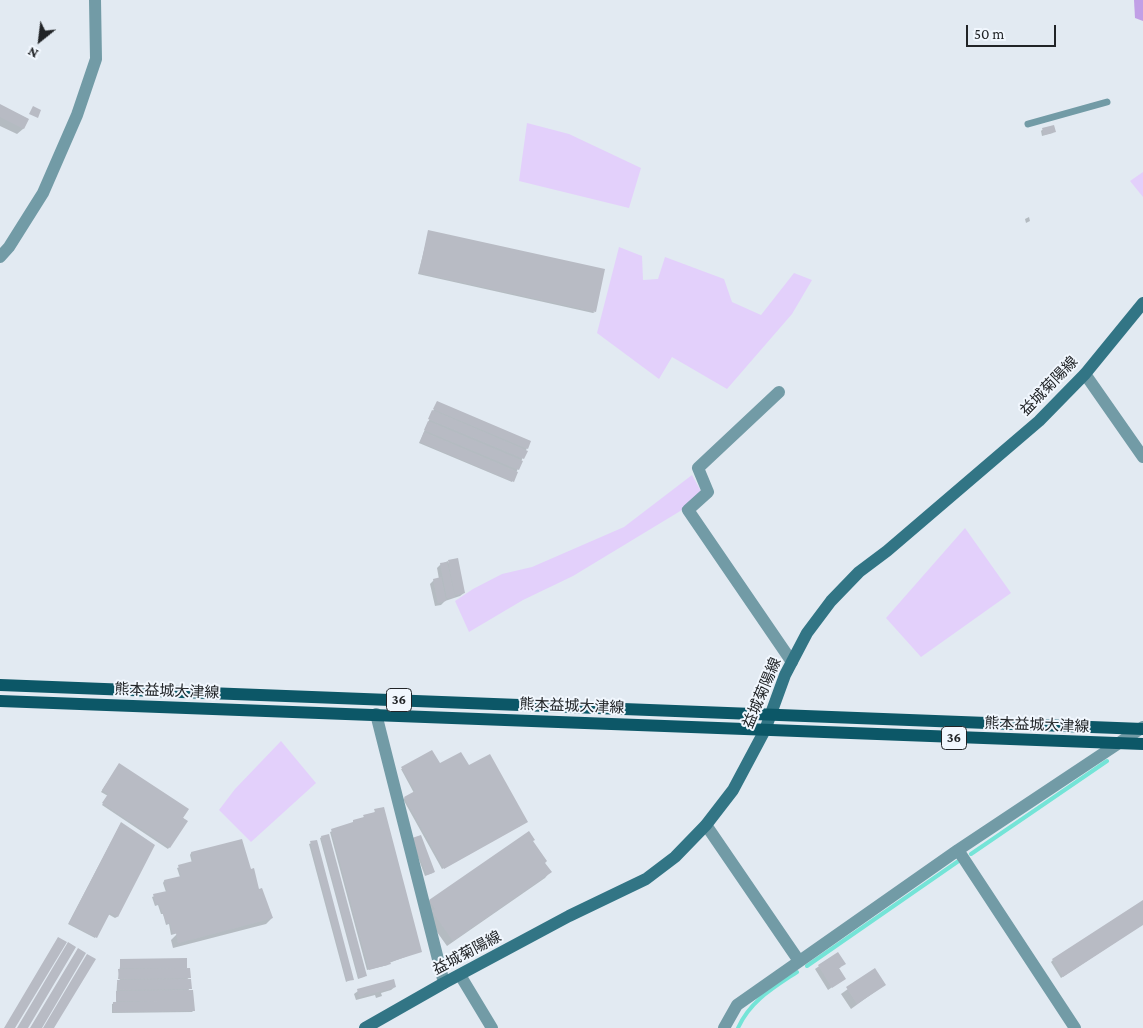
<!DOCTYPE html>
<meta charset="utf-8">
<style>
body{margin:0}
#map{position:relative;width:1143px;height:1028px;overflow:hidden;background:#e2eaf2;font-family:"Crimson Pro",serif}
canvas{display:block}
.north{position:absolute;left:15px;top:15px;width:50px;height:50px;-webkit-text-stroke:4px #f1f7fe;paint-order:stroke;rotate:209deg;font-size:14px;font-weight:700;line-height:20px;text-align:center;color:#212427}
.north::after{content:'';display:block;margin:auto;width:18px;height:22px;background:#212427;clip-path:polygon(50% 0,100% 100%,50% 72%,0 100%)}
.scale{position:absolute;left:966px;top:25px;width:90px;height:22px;box-sizing:border-box;border:2px solid #212427;border-top:0;padding-left:6px;font-size:15px;line-height:18px;white-space:nowrap;color:#212427;-webkit-text-stroke:4px #f1f7fe;paint-order:stroke}
</style>
<div id="map">
<canvas width="1143" height="1028"></canvas>
<div class="north">N</div>
<div class="scale">50 m</div>
</div>
<script>
const g = document.querySelector('canvas').getContext('2d');
g.lineJoin = 'round';
function fill(path, color) { g.fillStyle = color; g.fill(path, 'evenodd'); }
function stroke(path, color, width, dash) { g.strokeStyle = color; g.lineWidth = width; g.lineCap = dash ? 'butt' : 'round'; g.setLineDash(dash || []); g.stroke(path); }
function write(font, color, halo, rows, align = 'center') {
  g.font = font + ' "Crimson Pro","Noto Sans JP",serif'; g.lineWidth = 4; g.setLineDash([]); g.textBaseline = 'middle'; g.strokeStyle = halo; g.fillStyle = color; for (const [text, x, y, turn = 0] of rows) {
    g.save(); g.translate(x, y); g.rotate((+turn || 0) * Math.PI / 180); g.textAlign = isNaN(turn) ? turn : align; if (halo) g.strokeText(text, 0, 0); g.fillText(text, 0, 0); g.restore();
  }
}
fill(new Path2D(`
 M527 123 569 134 641 168 629 208 519 181Z
 M1143 172V197L1130 181Z
 M619 247 642 256 643 280 658 279 665 257 724 279 732 302 761 315 794 273 812 280 792 314 727 389 672 357 659 379 597 333Z
 M692 475 702 493 682 510 573 576 523 600 469 632 455 601 473 589 502 574 532 567 624 527Z
 M965 528 1011 593 921 657 886 618Z
 M281 741 316 783 251 842 219 810 235 789Z`), '#e3d0fb');
fill(new Path2D(`
 M1134 0H1143V21L1135 18Z`), '#c19fe6');
fill(new Path2D(`
 M0 105 28 119 23 129 17 134 0 126Z
 M1053 127 1054 131 1053 133 1042 136 1041 131 1042 130Z
 M1029 217 1030 221 1026 223 1025 219Z
 M429 231 595 312 593 313 418 274Z
 M437 402 527 448 512 482 419 443Z
 M448 561 464 593 460 596 445 601 441 605 435 606 430 584 434 580 439 579 437 568 441 564Z
 M439 765 469 767 525 823 442 869 403 799 414 793 401 769Z
 M118 766 187 821 168 849 102 805 108 796 101 792Z
 M375 811 421 951 389 963 388 965 367 970 330 832 363 819 364 816 374 814Z
 M120 825 154 845 117 917 115 918 108 914 95 938 68 924Z
 M322 837 365 976 364 977 358 979 320 838Z
 M241 840 250 871 272 918 266 924 173 948 171 940 178 933 171 935 169 924 166 925 163 914H161L158 905 155 906 152 897 166 892 163 883 164 881 180 877 177 868 192 863 190 855 191 853Z
 M316 841 352 979 346 982 309 844Z
 M412 841 434 872 433 873 425 876Z
 M532 841 550 872 545 878 447 946 427 918 429 901Z
 M1143 901V924L1061 978 1051 962 1053 960Z
 M838 953 841 967 838 969 844 979 828 990 815 969Z
 M121 960H186V970L190 977 186 980 190 988 187 992 193 1011 192 1012 112 1013V1004L116 1003 117 983 120 979H118Z
 M874 970 884 985 851 1009 841 994Z
 M395 987 391 990 381 993 382 996 376 998 375 995 356 1000 354 994 358 991Z`), '#0003');
stroke(new Path2D(`
 M971 854 1107 761
 M807 966 960 860
 M738 1028C750 1001 773 988 797 972`), '#74e4d7', 4);
fill(new Path2D(`
 M0 104 29 119 24 129 0 117Z
 M33 106 41 110 38 118 29 114Z
 M1054 125 1056 132 1044 135 1042 128Z
 M428 230 605 269 596 312 419 273Z
 M437 401 531 441 528 449 433 409Z
 M432 410 528 451 524 459 428 419Z
 M428 421 523 461 519 470 424 430Z
 M424 432 518 472 514 482 420 442Z
 M458 558 465 593 455 595 448 560Z
 M447 562 455 597 447 598 440 563Z
 M441 577 446 601 438 603 433 579Z
 M432 750 440 763 461 752 469 765 490 754 528 822 444 869 404 797 415 791 401 767Z
 M119 763 189 809 183 818 188 821 170 848 102 803 108 794 102 790Z
 M384 807 422 952 390 962 391 964 369 970 331 829 353 822V820L364 817 363 815 375 812 374 809Z
 M121 822 155 845 118 917 110 913 97 938 69 923Z
 M529 831 535 840 533 841 547 861 545 863 552 872 453 941 432 911 435 909 429 900Z
 M329 834 367 976 359 978 321 836Z
 M421 835 435 872 427 875 412 838Z
 M242 839 251 869 254 868 259 889 262 888 273 918 178 943 176 933 173 934 170 923 167 924 159 904 156 905 153 894 167 891 164 880 181 876 178 865 193 861 191 852Z
 M317 840 354 980 347 981 310 841Z
 M1143 900V925L1063 977 1052 959Z
 M58 937 67 942 15 1028H4Z
 M68 942 76 947 28 1028H17Z
 M78 948 86 953 42 1028H30Z
 M838 952 846 964 839 968 846 979 832 988 818 965Z
 M87 954 96 959 54 1028H43Z
 M187 958V968H120V959Z
 M190 968 191 978 119 979 118 969Z
 M875 968 886 985 857 1004 846 987Z
 M191 979 192 989 118 990 117 980Z
 M394 979 396 987 359 997 357 989Z
 M193 990 195 1011 113 1012V1002L158 1001H116V991Z`), '#b8bbc4');
stroke(new Path2D(`
 M1028 124 1107 102`), '#729ba6', 7);
stroke(new Path2D(`
 M0 257 9 247 43 193 77 115 96 59 95 0
 M1085 374 1143 457
 M779 392 698 468 708 492 688 510 792 662
 M376 714 444 983
 M706 825 799 961
 M958 850 1075 1028
 M460 975 492 1028
 M724 1028 737 1005 958 850 1143 727`), '#729ba6', 12);
stroke(new Path2D(`
 M365 1028 444 983 569 916 646 879 675 857 706 825 733 790 765 730 785 675 807 633 831 601 859 572 887 551 1039 421 1085 374 1143 303`), '#327585', 12);
stroke(new Path2D(`
 M0 685 1143 729
 M0 701C381 715 762 730 1143 744`), '#0c5767', 12);
for (const [x, y, w] of [
 [399,700,25],
 [954,738,25]
]) { const box = new Path2D(); box.roundRect(x - w / 2, y - 11.5, w, 23, 4); g.fillStyle = '#f1f7fe'; g.fill(box); stroke(box, '#212427', 1); }
write('bold 14px', '#212427', null, [
 ["36",399,700],
 ["36",954,738]
]);
write('15px', '#212427', '#f1f7fe', [
 ["益城菊陽線",1049,386,-46],
 ["熊本益城大津線",167,691,2],
 ["益城菊陽線",762,693,-67],
 ["熊本益城大津線",572,706,2],
 ["熊本益城大津線",1037,725,2],
 ["益城菊陽線",467,953,-28]
]);
</script>
